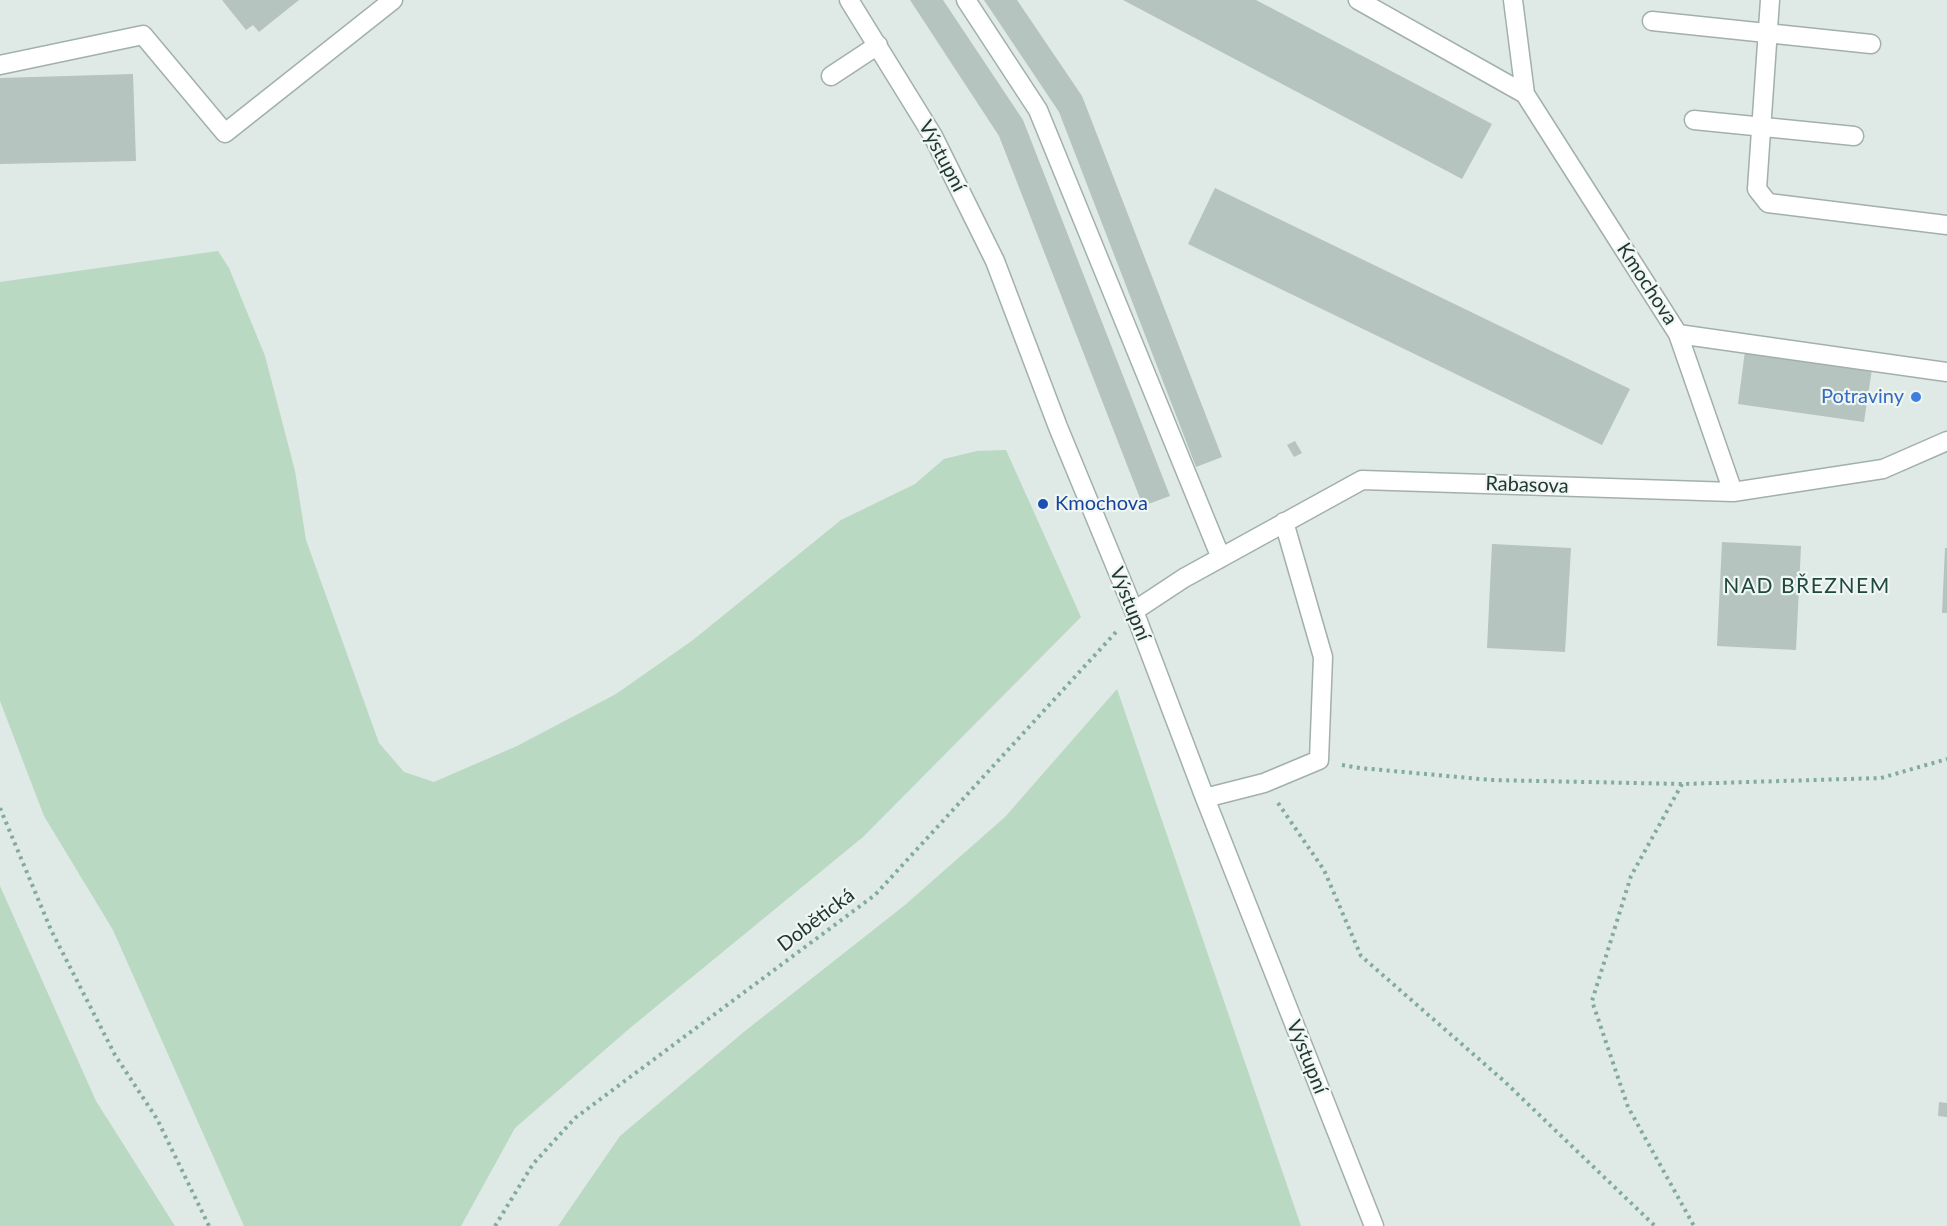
<!DOCTYPE html>
<meta charset="utf-8">
<style>
body{margin:0}
canvas{display:block;background:#dfe9e5}
</style>
<canvas width="1947" height="1226"></canvas>
<script>
const g = document.querySelector('canvas').getContext('2d');
g.lineJoin = 'round';
function fill(path, color) { g.fillStyle = color; g.fill(path, 'evenodd'); }
function stroke(path, color, width, dash) { g.strokeStyle = color; g.lineWidth = width; g.lineCap = dash ? 'butt' : 'round'; g.setLineDash(dash || []); g.stroke(path); }
function write(font, color, halo, rows, align = 'center') {
  g.font = font + ' Lato,sans-serif'; g.lineWidth = 4.5; g.setLineDash([]); g.textBaseline = 'middle'; g.strokeStyle = halo; g.fillStyle = color; for (const [text, x, y, turn = 0] of rows) {
    g.save(); g.translate(x, y); g.rotate((+turn || 0) * Math.PI / 180); g.textAlign = isNaN(turn) ? turn : align; if (halo) g.strokeText(text, 0, 0); g.fillText(text, 0, 0); g.restore();
  }
}
fill(new Path2D(`
 M218 251 229 268 265 356 295 471 306 540 379 743 404 772 434 782 517 746 616 694 693 640 841 520 915 484 944 459 977 451 1006 450 1081 617 863 837 630 1028 515 1128 461 1226H244L113 930 44 816 0 701V282Z
 M1117 689 1301 1226H558L620 1136 745 1031 905 905 1005 817Z
 M0 886 96 1101 175 1226H0Z`), '#b9d9c2');
fill(new Path2D(`
 M222 0H299L259 32 253 25 246 30Z
 M910 0H943L1023 120 1170 496 1143 506 999 136Z
 M984 0H1017L1082 96 1222 457 1196 467 1059 112Z
 M1123 0H1256L1492 124 1462 179Z
 M133 74 136 161 0 164V78Z
 M1215 188 1630 389 1602 445 1188 244Z
 M1745 351 1872 369 1864 422 1738 404Z
 M1295 441 1302 453 1294 457 1287 445Z
 M1722 542 1801 546 1796 650 1717 646Z
 M1492 544 1571 548 1565 652 1487 648Z
 M1945 548H1947V613H1942Z
 M1939 1102 1947 1103V1117L1938 1116Z`), '#b5c4be');
const minor = new Path2D(`
 M849 0 933 136 995 261 1058 427 1134 611 1205 798 1374 1226
 M966 0 1038 110 1221 558
 M1358 0 1525 94 1678 334 1733 492
 M1513 0 1525 94
 M1770 0 1757 189 1768 203 1947 225
 M1652 21 1871 44
 M0 65 143 35 225 133 393 0
 M831 76 878 45
 M1694 120 1854 136
 M1678 334 1947 372
 M1134 611 1184 578 1362 480 1733 492 1883 469 1947 441
 M1205 798 1264 783 1319 760 1323 657 1284 522`);
stroke(minor, '#a2b0ac', 21);
stroke(new Path2D(`
 M1342 765 1360 768 1491 780 1682 784 1881 778 1947 759
 M1682 784 1631 876 1592 1001 1628 1107 1694 1226
 M1278 803 1324 870 1361 956 1504 1081 1655 1226
 M0 808 51 930 115 1055 157 1119 209 1226
 M495 1226 533 1164 575 1118 875 895 1116 632`), '#82ab9f', 4, [3, 4.5]);
stroke(minor, '#fff', 18);
for (const [x, y, r, color] of [
 [1916,397,6,"#3f7fe0"],
 [1043,504,6,"#1a4fb4"]
]) { const dot = new Path2D(); dot.arc(x, y, r, 0, 2 * Math.PI); g.fillStyle = color; g.fill(dot); stroke(dot, '#eff6f3', 2); }
write('20px', '#213832', '#eff6f3', [
 ["Výstupní",942,156,62],
 ["Kmochova",1647,284,57],
 ["Rabasova",1527,485,2],
 ["Výstupní",1130,604,68],
 ["Dobětická",816,920,-37],
 ["Výstupní",1307,1057,68]
]);
write('20px', '#366cbe', '#eff6f3', [
 ["Potraviny",1904,397]
], 'right');
write('20px', '#164399', '#eff6f3', [
 ["Kmochova",1055,504]
], 'left');
g.letterSpacing = '1.5px';
write('21px', '#1f483f', '#eff6f3', [
 ["NAD BŘEZNEM",1807,586]
]);
g.letterSpacing = '0px';
</script>
